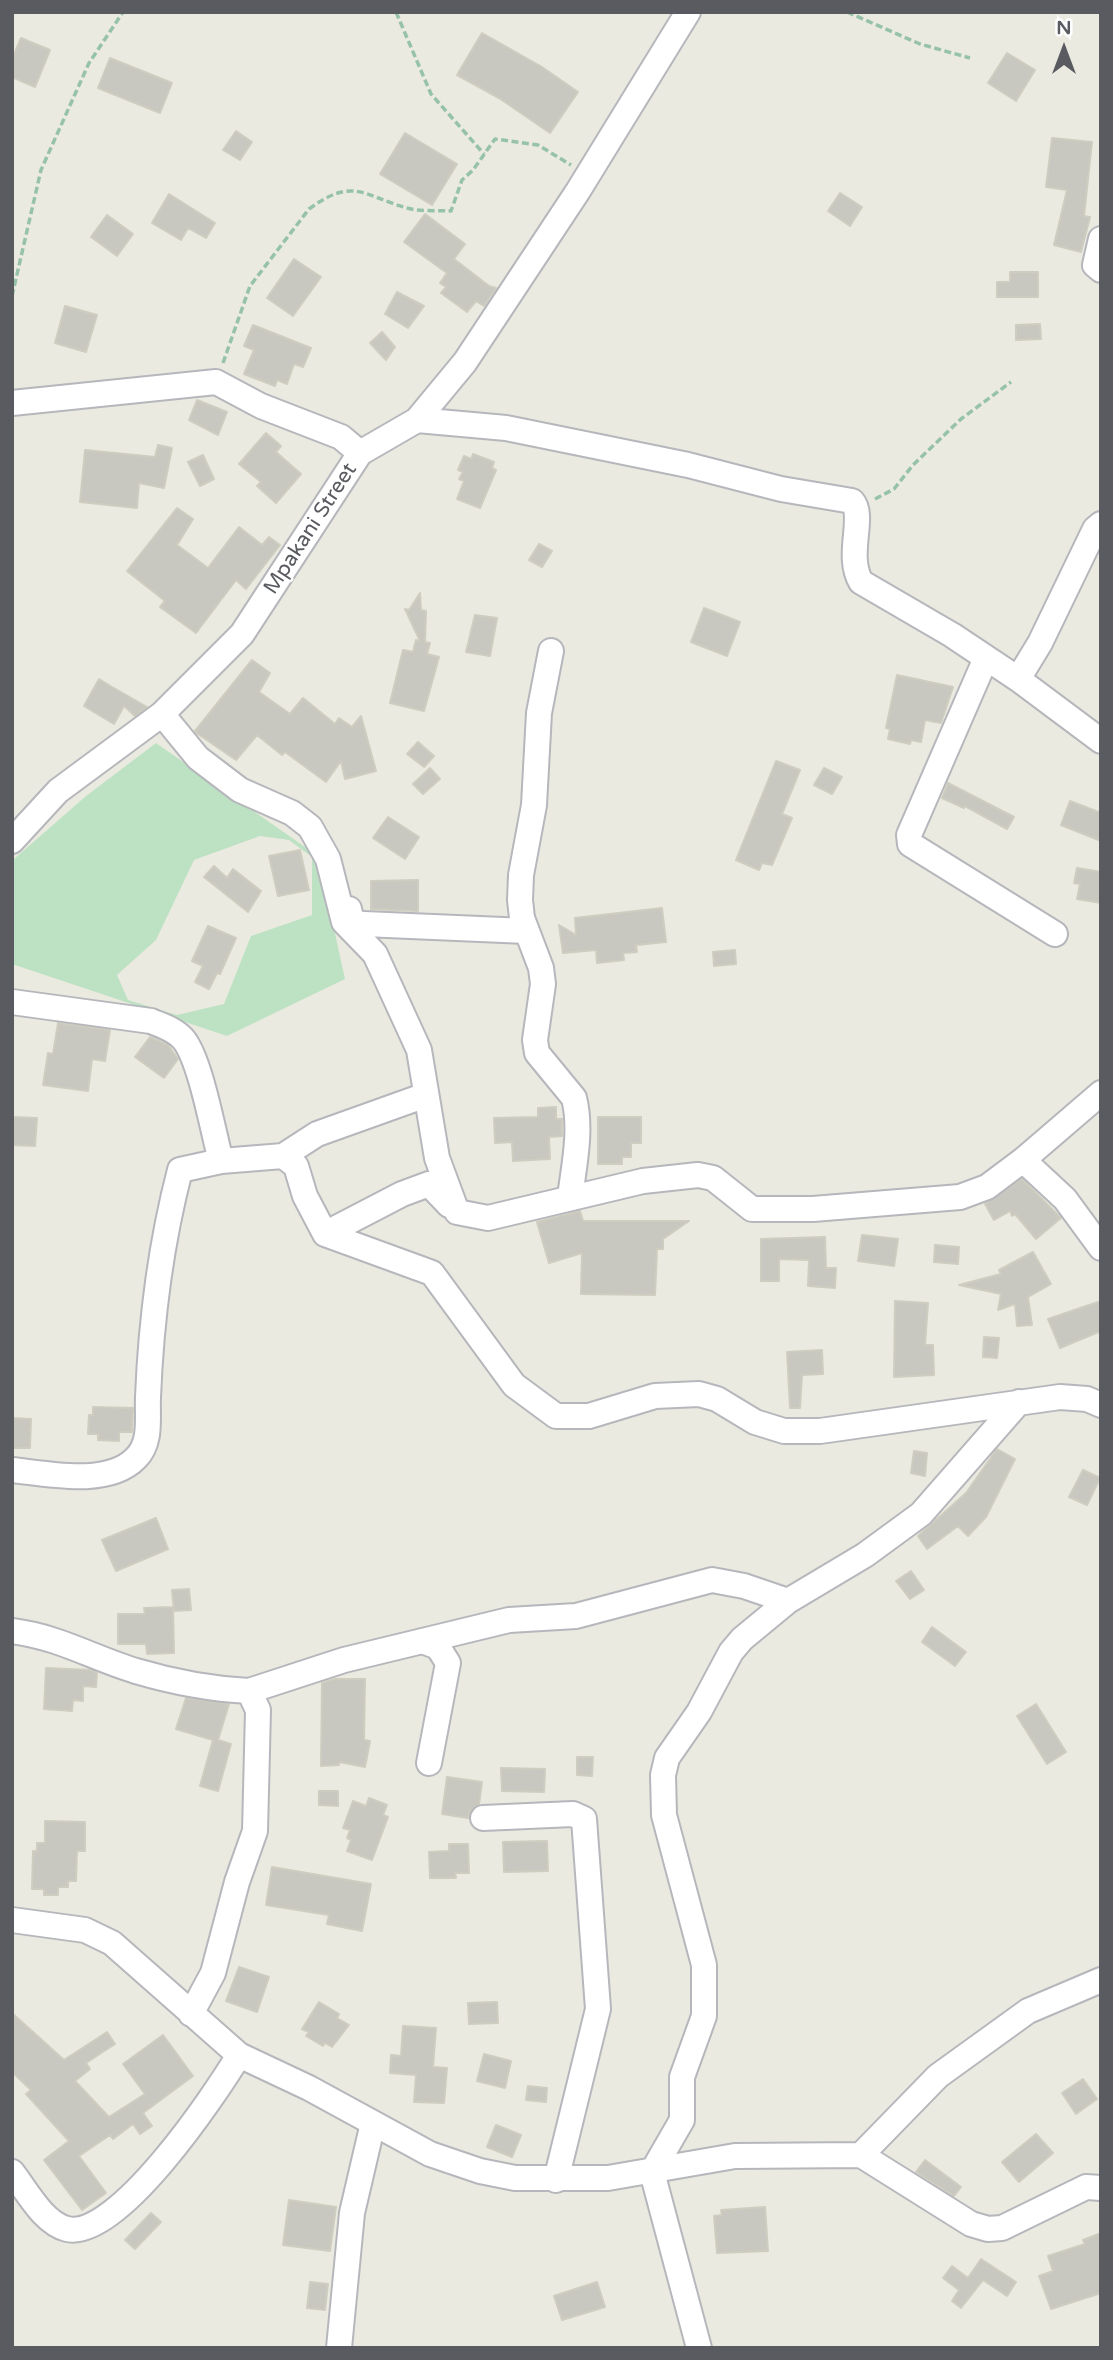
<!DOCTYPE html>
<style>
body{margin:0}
#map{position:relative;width:1113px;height:2360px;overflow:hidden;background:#ebeae0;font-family:"Varela Round",sans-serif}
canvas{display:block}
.frame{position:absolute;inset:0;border:14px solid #595b60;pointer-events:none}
.north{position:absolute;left:1029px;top:14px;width:70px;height:70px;-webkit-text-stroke:5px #fff;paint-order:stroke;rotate:0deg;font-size:19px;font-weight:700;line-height:28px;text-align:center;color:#595b60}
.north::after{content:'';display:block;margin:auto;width:24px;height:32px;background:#595b60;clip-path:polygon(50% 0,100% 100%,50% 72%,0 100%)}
</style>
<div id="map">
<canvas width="1113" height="2360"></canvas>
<div class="frame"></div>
<div class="north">N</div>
</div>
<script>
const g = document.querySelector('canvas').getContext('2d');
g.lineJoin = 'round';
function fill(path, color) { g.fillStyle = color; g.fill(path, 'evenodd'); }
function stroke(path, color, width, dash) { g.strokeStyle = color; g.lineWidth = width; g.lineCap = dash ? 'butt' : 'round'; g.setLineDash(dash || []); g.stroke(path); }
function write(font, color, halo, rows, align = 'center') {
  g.font = font + ' "Varela Round",sans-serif'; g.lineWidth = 5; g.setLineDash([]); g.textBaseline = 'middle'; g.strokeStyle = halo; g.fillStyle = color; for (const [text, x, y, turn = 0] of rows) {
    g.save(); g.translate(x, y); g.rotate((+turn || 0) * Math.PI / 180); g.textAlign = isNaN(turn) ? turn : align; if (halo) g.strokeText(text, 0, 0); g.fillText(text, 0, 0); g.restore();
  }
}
fill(new Path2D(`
 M156 743 318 856 345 979 227 1036 12 964 14 859 86 796ZM260 836 289 840 312 857V915L251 936 224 1004 177 1015 128 1000 117 975 156 940 194 860Z`), '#bde2c3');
const building = new Path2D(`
 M482 33 542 67 578 92 550 133 499 98 457 75Z
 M21 38 50 50 35 87 12 77V59Z
 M1007 53 1035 70 1016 101 988 83Z
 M110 58 172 83 160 113 98 88Z
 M236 131 252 142 240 160 223 150Z
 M405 133 457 164 432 205 380 174Z
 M1052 138 1092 142 1084 216 1090 217 1081 252 1054 245 1067 190 1046 187Z
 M840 193 862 207 850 226 828 211Z
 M169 194 215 223 206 238 188 228 181 240 152 223Z
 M425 214 465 244 454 259 489 286 496 288 484 306 476 301 467 312 441 293 446 287 440 283 447 273 404 242Z
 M107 215 133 234 117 256 91 237Z
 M294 259 321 277 293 316 267 298Z
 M1010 272H1038V297H997V282H1010Z
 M397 292 424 306 408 328 385 314Z
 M65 306 97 315 86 352 55 343Z
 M1040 324 1041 339 1016 340V325Z
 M253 325 311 348 303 367 294 364 287 384 277 380 275 386 244 374 254 350 244 346Z
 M382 332 395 347 386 360 370 343Z
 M197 400 227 412 218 435 189 420Z
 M266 433 281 446 276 452 301 474 276 503 257 486 261 482 239 464Z
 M158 445 172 448 164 488 139 483 137 508 80 502 85 450 155 457Z
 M473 454 494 462 492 468 496 470 480 508 457 499 464 481 459 479 463 472 458 470 464 456 471 459Z
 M203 455 214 479 200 486 188 462Z
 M177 508 193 519 177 545 208 568 239 527 262 545 269 537 280 545 246 589 236 580 196 633 160 607 165 601 127 571Z
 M539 544 552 551 542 567 529 560Z
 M420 593 421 610 426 611 425 642 430 643 427 654 439 657 424 711 390 703 403 650 413 652 416 640 420 641 405 609 409 610Z
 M704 608 740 622 727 656 691 642Z
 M475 615 497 618 490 656 466 652Z
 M252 660 270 673 259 692 290 714 303 698 335 724 339 718 352 727 361 716 376 771 345 779 341 761 326 782 285 752 282 755 257 735 236 760 198 734 195 731Z
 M897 675 953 687 941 723 925 720 921 742 911 740 910 744 888 739 890 729 886 728Z
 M99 679 112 687 147 707 135 716 124 706 114 724 84 706Z
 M418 742 434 756 424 767 407 754Z
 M776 761 800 770 782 814 792 818 778 851 772 865 762 863 759 870 736 860Z
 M430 768 440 779 423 794 413 784Z
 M824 768 842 777 832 794 814 785Z
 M948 783 1014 817 1007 829 965 806 964 808 942 798Z
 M1070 801 1101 813V841L1061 825Z
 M388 817 419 837 405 859 373 838Z
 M300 850 309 890 278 896 269 856Z
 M214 866 227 878 233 869 261 891 248 912 204 877Z
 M1077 868 1101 872V903L1077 899 1080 884 1074 883Z
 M418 880V911L371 909V881Z
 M662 908 666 942 636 945 637 952 623 953 624 960 597 963 596 950 563 953 559 925 576 935 575 918Z
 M208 926 236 938 220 974 217 973 209 989 195 982 203 966 192 961Z
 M735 950 736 964 714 966 713 952Z
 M58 1023 110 1030 105 1061 92 1059 88 1091 43 1085 48 1053 53 1054Z
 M150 1037 168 1045 178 1059 164 1078 135 1057Z
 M556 1107V1119H562V1136L549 1137 550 1159 513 1161 512 1142 495 1143 494 1118 538 1117V1108Z
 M12 1117 37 1118 35 1146 12 1145Z
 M598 1117H641V1143H631V1157H622V1164H598Z
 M1022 1179 1061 1218 1036 1239 1015 1214 1012 1216 1010 1211 994 1220 985 1204Z
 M580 1211 583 1221H689L663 1239V1249H657L655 1295 581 1294 582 1253 549 1263 537 1222Z
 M862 1235 898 1239 894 1266 858 1261Z
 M825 1237 826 1268H836L835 1288 808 1286 809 1260 779 1259V1281H761V1239Z
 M935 1245 959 1247 958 1264 934 1262Z
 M1033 1252 1051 1284 1028 1297 1032 1325 1017 1326 1015 1304 998 1310 1001 1294 959 1285 1001 1274 999 1270Z
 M895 1301 928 1303 925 1345H933L934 1375 894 1377Z
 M1101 1301V1331L1060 1348 1048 1319Z
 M984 1337 999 1338 997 1358 983 1357Z
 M822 1350 823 1374 802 1375 800 1408H790L787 1352Z
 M93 1407 133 1408 132 1432H119V1441L98 1440V1434H88L89 1415H93Z
 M12 1418 31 1419 30 1448H12Z
 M997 1449 1015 1459 986 1517 968 1536 958 1526 927 1549 918 1536 966 1493Z
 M914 1451 927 1453 925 1476 911 1473Z
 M1083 1470 1100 1478 1087 1505 1069 1497Z
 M156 1518 168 1549 116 1571 102 1540Z
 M911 1571 924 1590 910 1599 896 1581Z
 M189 1589 191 1610 174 1611 172 1590Z
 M173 1607 174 1653 147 1654 146 1644H118V1614H145L144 1608Z
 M932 1627 966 1652 955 1666 922 1642Z
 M46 1668 91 1670 97 1673 96 1687 83 1686V1701L73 1700 72 1711 44 1709Z
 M335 1679H365L364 1740 370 1741 365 1767 339 1762V1765L321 1766 322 1683Z
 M186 1698 229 1704 218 1740 231 1744 218 1791 200 1786 213 1740 176 1729Z
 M1036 1704 1066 1752 1047 1764 1017 1716Z
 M577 1757H593L592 1776 577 1775Z
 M501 1768 545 1769 544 1792 502 1791Z
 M447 1777 482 1782 479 1804 470 1811 468 1818 442 1814Z
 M319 1791H338V1806L319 1805Z
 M369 1798 387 1805 383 1815 388 1817 372 1860 347 1851 351 1840 347 1838 350 1830 343 1828 353 1801 366 1806Z
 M45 1821 85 1822V1851H77L76 1881H68V1887H58V1895H44V1889H32L33 1851H37V1843H45Z
 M547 1841 548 1871 504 1872 503 1842Z
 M449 1844H468L469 1873H455L456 1878H430L429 1852 449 1851Z
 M272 1867 371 1884 362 1931 327 1924 329 1915 266 1905Z
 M239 1967 269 1977 257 2012 226 2001Z
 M319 2002 339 2014 337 2018 349 2025 332 2047 325 2043 323 2046 306 2036 309 2032 302 2029Z
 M497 2002 498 2023 469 2024 468 2003Z
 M12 2013 64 2060 107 2032 115 2044 86 2063 90 2069 75 2081 109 2117 145 2094 123 2064 163 2035 193 2076 143 2113 152 2126 140 2134 133 2124 113 2139 110 2135 79 2156 106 2193 82 2210 44 2160 69 2141 26 2094 31 2090 12 2072Z
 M403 2026 436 2028 433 2067 447 2068 444 2103 414 2102 416 2075 390 2073 391 2055 401 2056Z
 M484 2054 511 2061 505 2088 477 2081Z
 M1083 2079 1097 2099 1076 2114 1062 2093Z
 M528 2086 547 2088 546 2102 526 2100Z
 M496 2125 521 2135 512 2157 487 2147Z
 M1036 2134 1053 2153 1019 2182 1002 2162Z
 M925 2160 961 2187 954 2196 916 2172Z
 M289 2200 336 2207 330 2251 283 2245Z
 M765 2207 768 2251 717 2253 714 2216 722 2215 721 2210Z
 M151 2213 161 2222 135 2249 125 2240Z
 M1101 2233V2293L1051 2309 1039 2276 1053 2271 1048 2256 1085 2244 1083 2240Z
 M981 2259 1016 2282 1007 2296 983 2280 961 2308 952 2301 959 2290 943 2278 952 2266 968 2278Z
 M310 2282 328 2284 325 2310 307 2308Z
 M597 2282 605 2307 562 2320 554 2296Z`);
fill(building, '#c8c7c0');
stroke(building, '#cfcdbf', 2);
const minor = new Path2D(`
 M1101 239 1095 265 1101 270
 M12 403 216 382 261 406 341 437 360 453
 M417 420 506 428 688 465 781 489 852 501C866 516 845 555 861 582L952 635 1018 679 1101 741
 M551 651 539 713 534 805 521 875 520 900 522 918 541 968 543 984 535 1040 537 1053 574 1098C582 1129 574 1166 570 1197
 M986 658 909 835 910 844 1055 934
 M1018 679 1040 643 1095 529 1101 524
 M162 714 198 758 240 790 292 813 310 827 328 859 344 922 375 954 419 1050 437 1158 457 1212 488 1218 643 1181 698 1175 713 1178 752 1209H813L960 1197 987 1187 1023 1160 1101 1093
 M12 841 58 791 162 714 242 634 360 453 417 420 465 362 578 191 688 12
 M349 909 352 922 364 924 526 931
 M12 1002 151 1021C163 1026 176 1030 184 1040 201 1062 213 1132 221 1161
 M283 1156 317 1134 426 1095
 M1023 1160 1065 1199 1101 1248
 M325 1234 432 1273 514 1385 556 1416H589L655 1396 699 1394 717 1399 755 1422 784 1431H820L1060 1397 1087 1399 1101 1405
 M12 1470C48 1474 108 1487 136 1458 152 1442 147 1418 148 1397 151 1322 161 1243 180 1170L221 1161 283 1156 296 1166 305 1196 325 1234 402 1194 429 1184 449 1205
 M12 1631C59 1637 93 1658 136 1671 173 1682 210 1689 249 1691L258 1710 255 1831 237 1882 213 1973 191 2014
 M422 1641 438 1647 448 1663 429 1763
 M249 1691 344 1660 509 1620 576 1616 712 1580 744 1586 788 1601
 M483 1818 573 1814 584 1819 598 2009 556 2180
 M12 1920 85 1930 112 1943 239 2055 309 2088 430 2154 480 2171 515 2178H608L735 2156 861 2155 971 2224 988 2229 1002 2228 1086 2187 1101 2188
 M861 2155 938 2076 1028 2011 1101 1980
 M12 2172C27 2191 43 2223 67 2229 117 2241 215 2095 239 2055
 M339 2348 352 2213 373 2123
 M699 2348 652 2172 682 2120V2077L704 2016V1965L664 1815 663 1775 667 1758 699 1712 731 1652 742 1639 788 1601 865 1555 921 1514 1019 1402`);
stroke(minor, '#b6b7bc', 28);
stroke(new Path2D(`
 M396 12 431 94 484 154
 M847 12 920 44 970 58
 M12 296 41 170 89 63 123 12
 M223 363 250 286 309 209C354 176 363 196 407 208 420 212 437 210 451 211L462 180 473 170 495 139 538 145 571 165
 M875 499 894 489 913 465 961 419 1011 382`), '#97c2aa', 3.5, [7, 3.5]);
stroke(minor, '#fff', 24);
write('21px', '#595b60', '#fff', [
 ["Mpakani Street",311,529,-57]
]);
</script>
